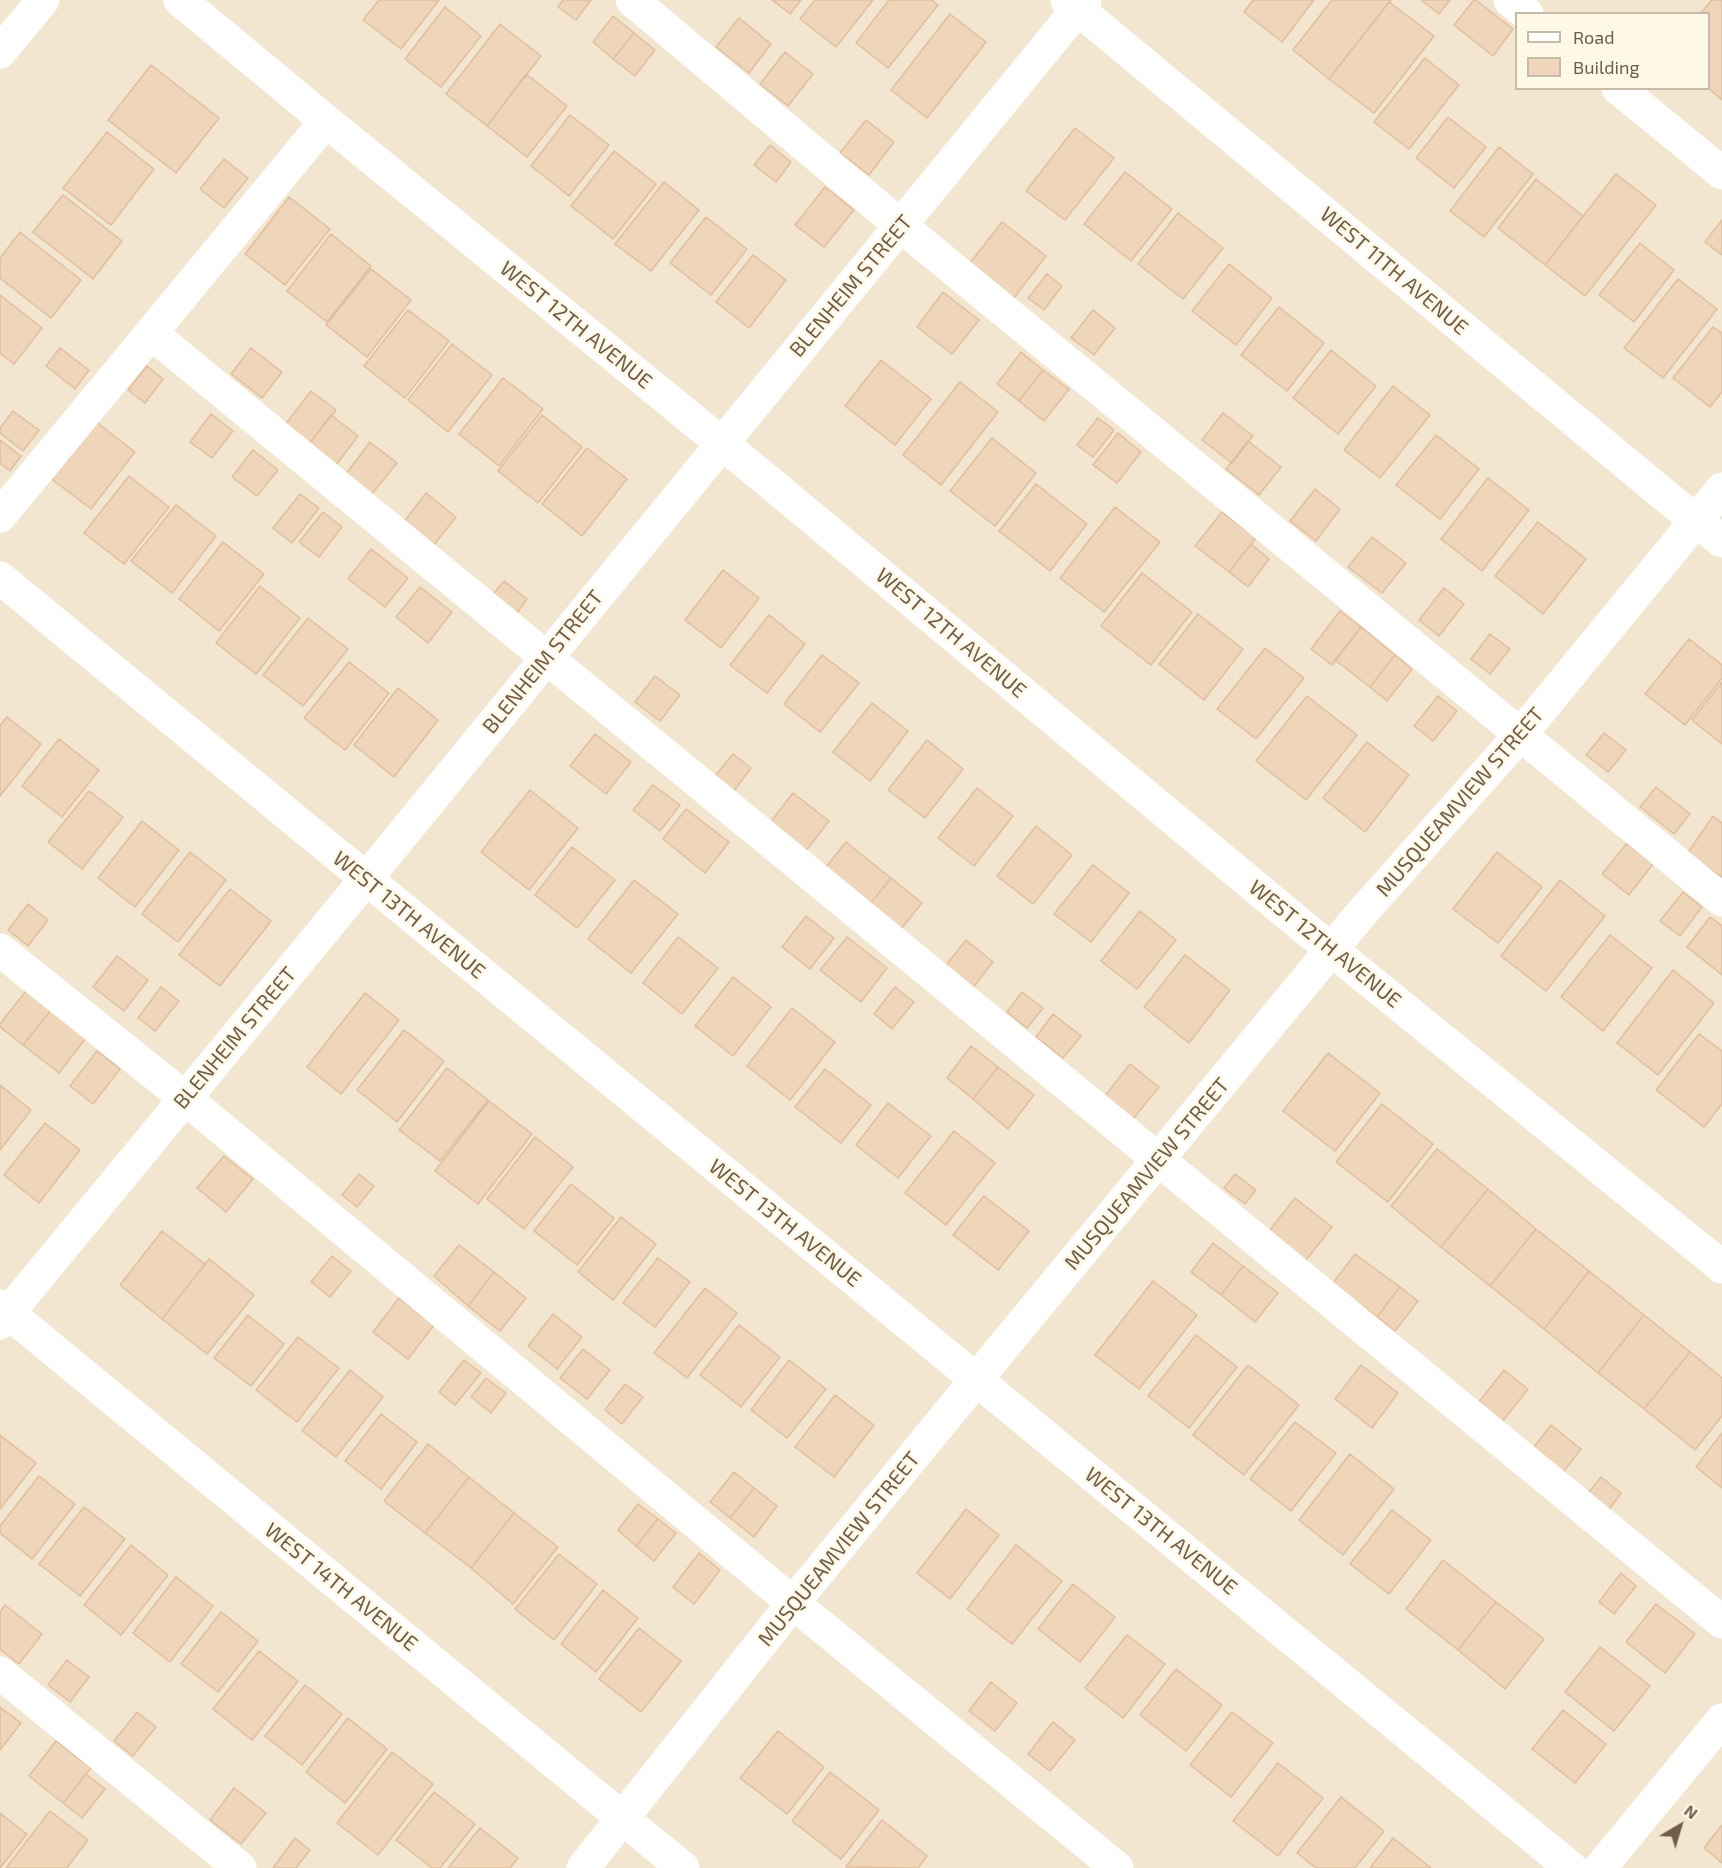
<!DOCTYPE html>
<style>
body{margin:0}
#map{position:relative;width:1722px;height:1868px;overflow:hidden;background:#fbf4e1;font-family:"Exo 2",sans-serif}
canvas{display:block}
.legend{position:absolute;left:1515px;top:12px;width:195px;height:78px;box-sizing:border-box;background:#fef8e7;border:2px solid #c6baa8;margin:0;padding:8px 10px;list-style:none;font-size:18px;color:#715c4a}
.legend li{display:flex;align-items:center;gap:12px;height:30px}
.legend b{width:30px;border:2px solid #c6baa8}
.north{position:absolute;left:1650px;top:1796px;width:60px;height:60px;-webkit-text-stroke:4px #fef8e7;paint-order:stroke;rotate:38deg;font-size:16px;font-weight:700;line-height:24px;text-align:center;color:#715c4a}
.north::after{content:'';display:block;margin:auto;width:21px;height:27px;background:#715c4a;clip-path:polygon(50% 0,100% 100%,50% 72%,0 100%)}
</style>
<div id="map">
<canvas width="1722" height="1868"></canvas>
<ul class="legend">
<li><b style="height:8px;background:#fff"></b>Road</li>
<li><b style="height:16px;background:#efd5ba"></b>Building</li>
</ul>
<div class="north">N</div>
</div>
<script>
const g = document.querySelector('canvas').getContext('2d');
g.lineJoin = 'round';
function fill(path, color) { g.fillStyle = color; g.fill(path, 'evenodd'); }
function stroke(path, color, width, dash) { g.strokeStyle = color; g.lineWidth = width; g.lineCap = dash ? 'butt' : 'round'; g.setLineDash(dash || []); g.stroke(path); }
function write(font, color, halo, rows, align = 'center') {
  g.font = font + ' "Exo 2",sans-serif'; g.lineWidth = 5; g.setLineDash([]); g.textBaseline = 'middle'; g.strokeStyle = halo; g.fillStyle = color; for (const [text, x, y, turn = 0] of rows) {
    g.save(); g.translate(x, y); g.rotate((+turn || 0) * Math.PI / 180); g.textAlign = isNaN(turn) ? turn : align; if (halo) g.strokeText(text, 0, 0); g.fillText(text, 0, 0); g.restore();
  }
}
fill(new Path2D(`
 M0 0H1722V1868H0ZM1516 14H1708V88H1516Z`), '#f2e6d0');
const building = new Path2D(`
 M379 0H439L401 49 363 20Z
 M563 0H591L576 20 558 7Z
 M772 0H801L790 14Z
 M815 0H873L836 47 800 19Z
 M889 0H932L938 5 888 68 856 43Z
 M1253 0H1314L1282 42 1244 12Z
 M1332 0H1391L1329 79 1293 50Z
 M1421 0H1450L1439 14Z
 M1474 0H1476L1513 29 1493 56 1454 25Z
 M1712 0H1722V100L1708 88V14H1700Z
 M1389 2 1434 36 1374 113 1329 79Z
 M445 7 481 36 441 87 405 59Z
 M950 14 986 42 927 118 891 90Z
 M613 16 634 33 613 59 593 42Z
 M739 18 771 44 749 73 716 47Z
 M500 24 541 56 487 126 446 94Z
 M634 33 655 50 635 76 613 59Z
 M785 52 813 74 788 106 760 84Z
 M1425 58 1459 85 1409 149 1374 122Z
 M151 65 219 118 176 173 108 120Z
 M526 74 567 106 527 157 487 126Z
 M570 115 609 145 569 196 531 166Z
 M1448 117 1486 147 1454 188 1416 158Z
 M866 120 894 142 869 175 840 153Z
 M1075 128 1114 158 1065 220 1026 191Z
 M107 132 154 169 111 225 63 188Z
 M770 145 791 162 776 182 754 165Z
 M1499 147 1533 174 1484 237 1450 211Z
 M614 151 656 184 613 239 571 206Z
 M224 159 248 178 224 208 200 189Z
 M1125 172 1172 209 1131 261 1084 224Z
 M1616 174 1656 205 1585 296 1545 265Z
 M1536 179 1583 216 1545 265 1498 228Z
 M664 182 699 210 651 271 615 244Z
 M825 187 854 210 824 247 795 225Z
 M63 195 122 241 93 279 33 232Z
 M289 197 330 229 285 285 245 254Z
 M1178 213 1223 248 1183 299 1138 264Z
 M706 217 747 249 711 295 670 263Z
 M1722 220V255L1705 242Z
 M1002 222 1046 256 1013 299 969 264Z
 M20 232 81 280 51 318 0 278V258Z
 M331 234 371 266 327 322 287 291Z
 M1640 243 1674 270 1634 322 1599 295Z
 M753 255 786 280 749 328 716 302Z
 M1229 264 1272 298 1236 345 1192 311Z
 M371 269 411 300 367 357 326 325Z
 M1047 274 1062 286 1044 310 1028 298Z
 M1678 279 1717 309 1663 378 1624 348Z
 M943 292 979 320 952 354 917 327Z
 M0 295 42 328 14 364 0 353Z
 M1279 307 1324 343 1287 391 1241 355Z
 M408 310 449 341 405 398 364 366Z
 M1093 310 1115 328 1094 355 1071 338Z
 M1713 327 1722 333V392L1710 407 1673 378Z
 M452 344 492 375 448 432 408 400Z
 M60 348 89 370 75 389 46 366Z
 M251 348 282 372 262 398 231 374Z
 M1331 350 1376 386 1338 434 1293 398Z
 M1021 352 1043 370 1019 401 997 384Z
 M881 360 931 399 895 445 845 406Z
 M147 366 163 379 145 403 128 390Z
 M1043 370 1069 389 1044 421 1019 401Z
 M503 378 543 409 499 466 459 434Z
 M960 382 998 412 941 485 903 455Z
 M1393 386 1430 415 1380 478 1344 450Z
 M311 391 336 410 309 444 285 425Z
 M13 411 39 430 23 451 0 433V428Z
 M1223 413 1253 436 1232 463 1202 440Z
 M211 414 233 431 212 458 190 442Z
 M331 415 358 436 336 465 309 444Z
 M542 415 582 447 538 503 498 471Z
 M1098 418 1114 430 1093 457 1077 445Z
 M95 421 135 452 91 509 50 478Z
 M1118 433 1141 452 1117 483 1093 465Z
 M1436 435 1479 469 1440 519 1396 485Z
 M992 438 1036 473 995 526 950 491Z
 M0 440 21 456 10 471 0 463Z
 M1248 441 1281 467 1259 495 1226 469Z
 M370 442 397 463 371 495 345 475Z
 M587 448 627 479 582 536 542 504Z
 M253 450 278 470 257 496 232 477Z
 M129 476 169 507 124 564 84 533Z
 M1488 478 1529 510 1482 571 1441 539Z
 M1036 484 1087 524 1050 571 999 531Z
 M1315 489 1340 509 1316 541 1290 521Z
 M426 493 456 517 433 546 403 523Z
 M300 494 319 508 292 543 273 528Z
 M176 505 216 536 172 593 131 561Z
 M1115 507 1160 542 1104 612 1060 578Z
 M323 512 342 527 319 557 299 542Z
 M1222 512 1256 538 1229 572 1195 546Z
 M1538 522 1586 559 1543 614 1495 576Z
 M1372 537 1406 563 1382 593 1348 567Z
 M223 542 264 574 219 631 179 599Z
 M1251 544 1269 559 1248 587 1229 572Z
 M371 549 408 578 385 607 348 579Z
 M723 570 759 598 721 648 685 620Z
 M1142 573 1192 612 1151 665 1101 626Z
 M504 581 527 599 515 616 491 597Z
 M260 586 300 618 256 674 216 643Z
 M420 587 452 612 428 643 396 617Z
 M1444 588 1464 604 1439 636 1419 620Z
 M1340 611 1361 627 1332 665 1311 649Z
 M1198 614 1243 649 1204 700 1159 664Z
 M769 615 805 644 767 693 730 665Z
 M308 618 348 649 303 706 263 675Z
 M1361 627 1395 655 1370 687 1335 660Z
 M1490 634 1510 649 1490 674 1471 659Z
 M1689 639 1722 665V678L1685 725 1645 694Z
 M1265 648 1304 678 1256 739 1217 709Z
 M822 655 859 683 820 732 784 704Z
 M1395 655 1412 669 1387 701 1370 687Z
 M349 662 389 693 345 750 304 718Z
 M655 676 680 695 660 721 635 702Z
 M1722 682V744L1692 720Z
 M398 688 438 720 394 777 354 745Z
 M1307 696 1357 735 1306 800 1256 761Z
 M1438 696 1457 711 1433 741 1414 726Z
 M872 703 908 731 870 781 833 752Z
 M7 717 41 744 0 796V726Z
 M1604 733 1626 750 1608 772 1586 755Z
 M595 734 631 762 606 794 570 766Z
 M59 739 99 770 62 817 22 786Z
 M927 740 963 769 925 818 888 790Z
 M1367 742 1409 775 1365 832 1323 798Z
 M733 754 751 768 734 791 715 776Z
 M653 785 680 805 660 831 633 810Z
 M1656 787 1690 814 1674 834 1640 807Z
 M977 788 1013 816 974 866 938 838Z
 M530 790 578 828 529 890 481 852Z
 M89 791 123 817 82 869 48 842Z
 M793 793 829 821 805 852 769 824Z
 M686 809 729 842 705 873 663 839Z
 M1713 816 1722 823V877L1687 854Z
 M142 821 179 850 135 907 98 878Z
 M1036 826 1072 855 1033 904 997 876Z
 M846 842 891 878 870 904 825 868Z
 M1627 843 1653 864 1629 895 1602 874Z
 M572 847 615 880 577 928 535 895Z
 M190 852 226 880 178 942 142 914Z
 M1497 852 1542 887 1498 943 1453 909Z
 M1093 865 1129 893 1091 942 1054 914Z
 M891 878 922 903 901 929 870 904Z
 M634 880 678 914 631 973 588 939Z
 M1560 880 1605 916 1546 991 1501 956Z
 M230 889 271 921 220 986 179 955Z
 M1683 892 1702 907 1680 936 1660 921Z
 M28 904 48 920 28 946 8 930Z
 M1140 911 1176 940 1137 989 1101 961Z
 M806 916 834 938 810 969 782 947Z
 M1710 917 1722 926V975L1687 947Z
 M1610 935 1652 968 1603 1031 1561 997Z
 M678 937 718 968 682 1014 643 983Z
 M847 937 887 968 861 1002 820 970Z
 M966 940 993 962 972 989 944 968Z
 M1185 955 1230 990 1189 1043 1144 1007Z
 M117 956 148 980 124 1011 93 987Z
 M1673 970 1714 1003 1658 1075 1617 1043Z
 M733 977 771 1007 733 1056 695 1026Z
 M161 987 179 1001 155 1031 138 1018Z
 M895 987 914 1002 892 1029 874 1014Z
 M26 991 51 1010 23 1045 0 1027V1024Z
 M1022 992 1043 1008 1027 1028 1007 1012Z
 M365 993 399 1020 341 1094 307 1067Z
 M792 1008 835 1042 790 1100 747 1066Z
 M51 1010 86 1038 59 1073 23 1045Z
 M1053 1014 1081 1036 1063 1058 1036 1037Z
 M404 1030 444 1061 397 1122 357 1090Z
 M1699 1034 1722 1051V1104L1704 1127 1656 1090Z
 M971 1046 998 1067 973 1099 947 1078Z
 M97 1051 120 1069 93 1104 70 1086Z
 M1328 1053 1380 1093 1335 1151 1283 1111Z
 M1130 1064 1159 1087 1133 1119 1104 1097Z
 M998 1067 1034 1095 1008 1129 973 1099Z
 M447 1068 488 1100 440 1161 399 1130Z
 M825 1069 871 1105 841 1143 795 1107Z
 M0 1085 31 1110 0 1150Z
 M489 1101 532 1134 478 1204 435 1171Z
 M888 1103 931 1136 898 1178 856 1145Z
 M1382 1104 1433 1144 1388 1202 1336 1162Z
 M45 1123 80 1150 39 1203 4 1175Z
 M954 1131 995 1163 946 1225 905 1193Z
 M535 1137 573 1167 524 1229 487 1199Z
 M1437 1149 1488 1189 1441 1247 1391 1206Z
 M224 1156 253 1179 226 1212 197 1188Z
 M359 1174 374 1186 357 1207 342 1195Z
 M1235 1174 1256 1190 1245 1204 1224 1188Z
 M571 1184 614 1218 577 1265 534 1231Z
 M1488 1189 1536 1229 1490 1286 1441 1247Z
 M984 1196 1029 1231 998 1270 953 1235Z
 M1295 1198 1332 1227 1303 1264 1266 1235Z
 M621 1217 656 1244 613 1300 578 1272Z
 M1536 1229 1589 1271 1544 1329 1490 1286Z
 M162 1231 205 1264 162 1319 120 1285Z
 M1213 1243 1243 1266 1221 1295 1191 1272Z
 M459 1245 494 1272 468 1306 434 1276Z
 M1355 1254 1400 1287 1377 1317 1333 1283Z
 M332 1256 351 1271 330 1297 311 1282Z
 M658 1258 690 1282 655 1327 623 1303Z
 M209 1259 254 1295 207 1354 162 1319Z
 M1243 1266 1278 1293 1255 1322 1221 1295Z
 M1589 1271 1644 1315 1598 1373 1544 1329Z
 M494 1272 526 1298 500 1331 468 1306Z
 M1153 1281 1197 1315 1139 1389 1095 1355Z
 M1400 1287 1418 1301 1395 1331 1377 1317Z
 M705 1288 737 1313 687 1378 654 1353Z
 M399 1298 434 1325 408 1359 373 1332Z
 M553 1314 582 1337 557 1369 528 1346Z
 M248 1315 284 1344 251 1386 214 1358Z
 M1644 1315 1690 1352 1644 1409 1598 1373Z
 M739 1325 780 1357 741 1407 700 1375Z
 M1196 1335 1237 1367 1189 1428 1148 1396Z
 M298 1337 339 1368 297 1422 256 1390Z
 M583 1349 610 1370 587 1399 560 1378Z
 M1690 1352 1722 1378V1416L1695 1450 1644 1409Z
 M464 1360 481 1373 455 1405 439 1392Z
 M789 1360 826 1389 787 1438 751 1410Z
 M1248 1365 1299 1405 1244 1475 1193 1435Z
 M1361 1365 1398 1393 1372 1428 1335 1399Z
 M350 1370 383 1397 336 1457 302 1431Z
 M1504 1370 1528 1389 1502 1422 1478 1403Z
 M486 1378 506 1393 491 1413 471 1397Z
 M625 1384 643 1397 622 1424 605 1410Z
 M835 1395 874 1425 834 1477 795 1447Z
 M381 1414 417 1442 381 1489 345 1461Z
 M1295 1422 1336 1453 1291 1511 1250 1479Z
 M1551 1425 1581 1449 1561 1475 1530 1452Z
 M1722 1433V1488L1696 1467Z
 M0 1435 36 1463 0 1509Z
 M428 1444 469 1477 425 1533 384 1501Z
 M1350 1454 1394 1489 1343 1555 1299 1520Z
 M734 1472 754 1488 730 1518 710 1502Z
 M39 1476 75 1504 32 1559 0 1533V1526Z
 M469 1477 514 1513 471 1568 425 1533Z
 M1601 1477 1621 1493 1606 1514 1585 1497Z
 M754 1488 777 1506 754 1537 730 1518Z
 M638 1504 658 1519 636 1546 618 1530Z
 M84 1507 125 1539 80 1596 39 1564Z
 M966 1509 999 1535 950 1599 917 1573Z
 M1392 1510 1431 1540 1389 1594 1350 1564Z
 M514 1513 558 1547 513 1604 471 1568Z
 M658 1519 676 1533 654 1561 636 1546Z
 M131 1545 168 1575 121 1635 84 1605Z
 M1016 1545 1062 1581 1012 1644 967 1609Z
 M699 1553 720 1570 694 1604 673 1587Z
 M559 1554 597 1584 554 1640 515 1609Z
 M1443 1560 1496 1602 1458 1650 1406 1609Z
 M1621 1573 1636 1586 1614 1614 1599 1602Z
 M176 1577 213 1606 170 1662 133 1633Z
 M1073 1584 1115 1617 1080 1662 1038 1629Z
 M603 1590 638 1618 596 1672 561 1644Z
 M1496 1602 1544 1639 1505 1689 1458 1650Z
 M1656 1604 1695 1634 1665 1673 1626 1642Z
 M5 1605 42 1634 19 1664 0 1649V1612Z
 M221 1612 258 1641 218 1692 181 1664Z
 M639 1628 681 1661 641 1712 599 1679Z
 M1127 1635 1165 1664 1123 1718 1085 1688Z
 M1600 1647 1650 1686 1614 1731 1565 1692Z
 M259 1651 298 1681 252 1740 213 1709Z
 M67 1660 89 1677 70 1702 48 1685Z
 M1176 1669 1222 1705 1186 1751 1140 1715Z
 M991 1682 1017 1703 995 1731 969 1711Z
 M305 1685 342 1714 302 1765 265 1736Z
 M0 1707 21 1723 0 1750Z
 M1563 1710 1606 1744 1575 1783 1532 1749Z
 M137 1712 156 1727 133 1756 114 1741Z
 M1232 1712 1273 1743 1231 1797 1190 1765Z
 M348 1718 387 1749 345 1803 306 1772Z
 M1053 1722 1075 1740 1050 1771 1028 1754Z
 M778 1731 824 1767 787 1814 740 1778Z
 M56 1741 91 1768 63 1803 29 1776Z
 M392 1752 433 1784 378 1855 337 1823Z
 M1278 1763 1323 1798 1278 1856 1233 1821Z
 M830 1772 879 1810 841 1859 792 1821Z
 M86 1774 105 1789 82 1818 63 1803Z
 M234 1788 266 1813 241 1844 210 1820Z
 M434 1792 475 1824 440 1868H432L396 1840Z
 M1341 1797 1384 1831 1355 1868H1316L1297 1853Z
 M50 1811 88 1840 67 1868H6Z
 M0 1813 27 1834 0 1868Z
 M882 1820 927 1856 918 1868 846 1867Z
 M1722 1825V1863L1704 1848Z
 M480 1828 518 1858 510 1868H448Z
 M295 1838 310 1850 296 1868H273Z
 M1393 1838 1431 1868H1370Z`);
fill(building, '#efd5ba');
stroke(building, '#e1be9c', 1.5);
stroke(new Path2D(`
 M180 0 326 121 768 481 1301 925 1722 1267
 M632 0 901 226 1722 900
 M1067 0 1663 494 1722 541
 M1510 0 1527 14
 M0 52 43 0
 M1618 88 1722 173
 M151 333 1722 1622
 M0 516 326 121
 M0 578 1571 1868
 M0 950 185 1098 793 1603 1117 1868
 M0 1306 683 1868
 M0 1323 366 879 1085 0
 M0 1673 240 1868
 M583 1868 793 1603 1003 1347 1360 915 1521 734 1722 489
 M1600 1868 1722 1720`), '#fff', 33);
write('21px', '#715c4a', '#fef8e7', [
 ["WEST 11TH AVENUE",1394,271,40],
 ["BLENHEIM STREET",851,286,-50],
 ["WEST 12TH AVENUE",576,325,39],
 ["WEST 12TH AVENUE",951,633,40],
 ["BLENHEIM STREET",543,662,-51],
 ["MUSQUEAMVIEW STREET",1460,802,-49],
 ["WEST 13TH AVENUE",409,915,39],
 ["WEST 12TH AVENUE",1325,944,39],
 ["BLENHEIM STREET",235,1038,-50],
 ["MUSQUEAMVIEW STREET",1147,1174,-50],
 ["WEST 13TH AVENUE",785,1223,39],
 ["WEST 13TH AVENUE",1161,1531,39],
 ["MUSQUEAMVIEW STREET",839,1549,-51],
 ["WEST 14TH AVENUE",341,1587,39]
]);
</script>
